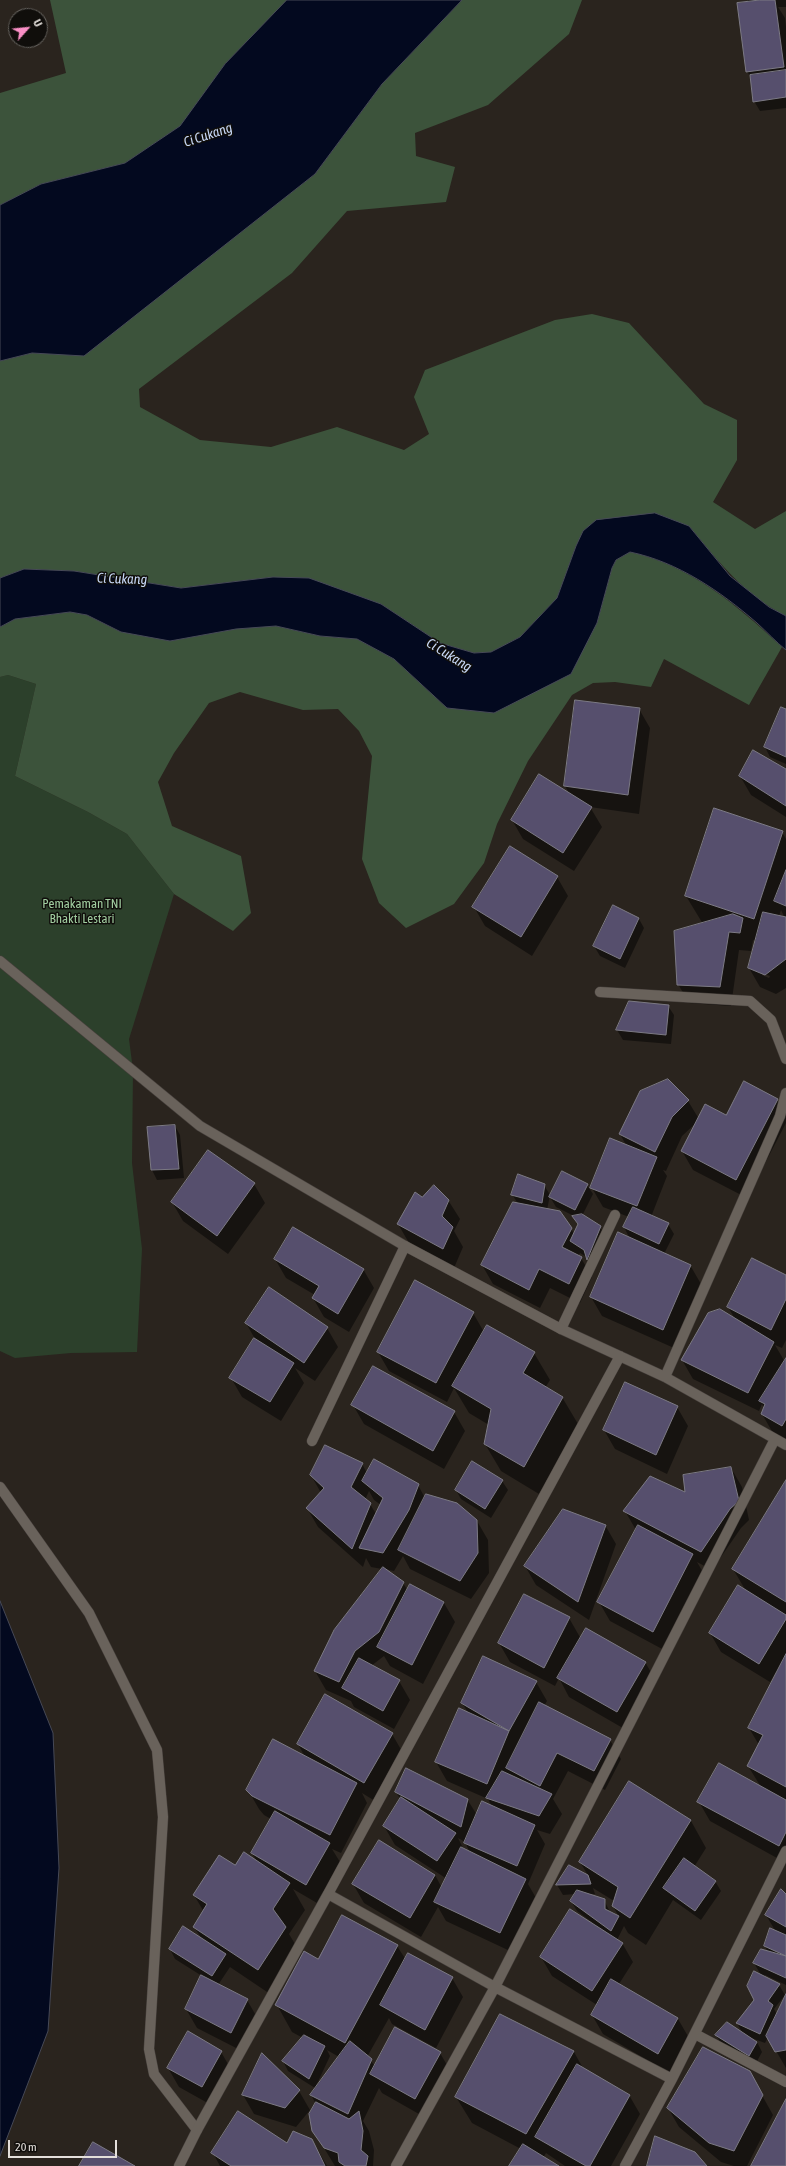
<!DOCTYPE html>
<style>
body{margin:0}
#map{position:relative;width:786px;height:2166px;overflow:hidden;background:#2a241e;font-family:"Asap Condensed",sans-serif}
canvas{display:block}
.north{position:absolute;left:8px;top:8px;width:40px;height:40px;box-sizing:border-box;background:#100e0b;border:1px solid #65625e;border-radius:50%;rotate:63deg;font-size:11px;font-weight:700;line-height:16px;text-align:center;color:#e4dfdb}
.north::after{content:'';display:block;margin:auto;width:14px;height:18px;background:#fa8fc6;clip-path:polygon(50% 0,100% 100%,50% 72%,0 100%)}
.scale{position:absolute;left:8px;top:2140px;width:109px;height:18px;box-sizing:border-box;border:2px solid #e4dfdb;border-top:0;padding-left:5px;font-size:12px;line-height:14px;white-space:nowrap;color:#e4dfdb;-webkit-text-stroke:3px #100e0b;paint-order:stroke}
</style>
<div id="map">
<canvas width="786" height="2166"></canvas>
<div class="north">U</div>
<div class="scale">20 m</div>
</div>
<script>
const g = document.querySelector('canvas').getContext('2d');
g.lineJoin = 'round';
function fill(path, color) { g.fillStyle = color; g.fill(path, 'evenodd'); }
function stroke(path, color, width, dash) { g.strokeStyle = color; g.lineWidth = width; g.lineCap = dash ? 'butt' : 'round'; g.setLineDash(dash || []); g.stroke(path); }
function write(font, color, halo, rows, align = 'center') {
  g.font = font + ' "Asap Condensed",sans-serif'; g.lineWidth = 3; g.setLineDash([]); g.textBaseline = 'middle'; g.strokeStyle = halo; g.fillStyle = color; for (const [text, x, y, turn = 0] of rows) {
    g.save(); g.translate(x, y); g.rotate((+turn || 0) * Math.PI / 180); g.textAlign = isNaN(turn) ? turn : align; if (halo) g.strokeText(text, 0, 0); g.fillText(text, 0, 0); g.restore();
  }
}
fill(new Path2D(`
 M8 675 36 684 15 776 88 812 127 834 174 894 129 1039 133 1070 132 1163 142 1249 137 1352 71 1353 15 1358 0 1351V677Z`), '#2c402b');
fill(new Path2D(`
 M50 0H287L225 64 181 126 125 163 41 184 0 205V93L66 73Z
 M462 0H582L569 34 488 105 415 133 416 156 455 167 446 202 347 211 292 273 139 389 140 407 200 440 271 447 337 427 404 450 429 434 414 397 425 370 555 320 592 314 629 323 704 404 737 420V460L713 502 755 529 786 511V616C744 595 718 561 689 526L584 531 576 546 557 598 520 637 491 652 474 653 440 643 381 604 273 577 181 588 74 571 24 569 0 578V361L32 353 84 355 315 174 382 84Z
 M630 552C690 565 738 606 782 647L749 705 664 659 651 687 615 682 593 683 572 695 528 761 497 824 484 863 454 904 406 928 379 903 362 859 372 756 359 731 338 709 303 710 240 692 209 703 174 753 158 782 172 826 241 856 251 913 233 931 174 894 127 834 88 812 15 776 36 684 8 675 0 677V627L15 619 70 612 87 615 121 632 276 626 320 636 357 639 394 659 447 708 597 623 612 568 616 560Z`), '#3c533b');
const water = new Path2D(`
 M287 0H462L382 84 315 174 84 356 32 353 0 361V205L41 184 125 163 180 126 225 64Z
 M655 513 689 526 730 576 769 607 786 616V650C776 642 767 632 757 623 720 591 678 562 630 552L616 560 612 568 597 623 571 674 494 713 447 708 394 659 357 639 320 636 276 626 236 629 170 641 121 632 87 615 70 612 15 619 0 627V578L24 569 74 571 181 588 273 577 309 578 381 604 440 643 474 653 491 652 520 637 557 598 576 546 583 531 596 520Z
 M0 1601 53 1733 59 1868 48 2031 0 2156Z`);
fill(water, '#03091f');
stroke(water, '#464957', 1);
fill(new Path2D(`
 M748 0H786V7H778L785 18 786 27V108L760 111 754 101 752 80 747 71Z
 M639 709 650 728 639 814 590 807 602 827 574 871 523 839 512 820 570 795 565 786Z
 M786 710V764L770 757 765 747Z
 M786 771V817L751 795 740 776Z
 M782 832 786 839V988L776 994 760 987 749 968 756 941 753 940 751 951 739 950 731 1006 689 1003 678 984 703 924 686 896ZM781 910 785 918 779 916ZM762 973 770 976 769 978 762 975Z
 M557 877 568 896 532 956 485 926 474 907Z
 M639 919 644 928 625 968 600 956 594 946Z
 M630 1002 668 1006 674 1015 671 1044 623 1040 617 1030Z
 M668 1080 688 1101 699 1119 727 1117 777 1100 786 1115V1123L747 1198 693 1170 682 1151 697 1122 682 1136 666 1171 663 1170 667 1176 651 1217 668 1224 674 1234 664 1254 690 1265 701 1284 674 1348 602 1316 591 1297 618 1233 630 1239 624 1227 629 1217 603 1207 592 1188 626 1145 620 1134Z
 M175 1126 180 1135 184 1178 157 1180 152 1170Z
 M254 1184 265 1203 228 1254 183 1221 172 1202Z
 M544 1185 550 1195 547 1210 571 1229 574 1234 578 1225 572 1215 556 1207 550 1197 587 1185 593 1194 582 1216 600 1227 606 1237 593 1268 587 1257 580 1253 578 1256 581 1258 592 1277 580 1303 550 1288 540 1308 493 1284 482 1265 518 1204 512 1194Z
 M422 1199 448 1200 460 1219 454 1231 463 1247 454 1268 409 1243 398 1224Z
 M275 1259 363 1269 374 1288 349 1332 324 1317 313 1298 315 1295 286 1278Z
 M786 1277V1340L782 1348 775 1345 785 1362 786 1360V1440L773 1433 762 1414 764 1408 762 1404 759 1411 693 1379 682 1360 735 1319 728 1307Z
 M473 1313 484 1332 534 1353 550 1380 545 1388 562 1397 578 1424 539 1494 501 1471 485 1444 489 1425 469 1413 454 1388 447 1402 389 1371 378 1352Z
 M246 1323 327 1328 338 1347 315 1381 295 1368 304 1383 281 1421 242 1397 231 1378 255 1339Z
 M625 1384 677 1407 688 1426 667 1474 615 1449 604 1430Z
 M353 1405 454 1412 465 1431 444 1469 364 1424Z
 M362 1464 367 1473 418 1485 425 1498 477 1521 488 1540 489 1573 471 1599 410 1569 403 1556 394 1571 384 1569 403 1583 408 1591 411 1586 444 1603 455 1622 423 1684 390 1666 384 1656 371 1666 399 1681 410 1700 394 1729 354 1707 351 1701 326 1690 315 1671 382 1569 371 1567 366 1558 363 1567 318 1527 307 1508 321 1493 311 1475ZM369 1491 374 1500 381 1505 376 1514 370 1504 365 1500Z
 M731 1468 742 1487 749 1520 741 1528 712 1570 697 1562 704 1574 664 1650 610 1621 599 1602 636 1530 625 1511 687 1494Z
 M502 1481 508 1490 491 1518 461 1499 456 1490Z
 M786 1482V1863L710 1821 699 1802 761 1787 748 1766 759 1745 749 1728 778 1672H776L770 1682 721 1652 710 1633 746 1591 733 1569Z
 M605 1525 616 1544 589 1620 536 1585 525 1566Z
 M569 1618 581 1639 645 1662 656 1681 628 1731 569 1697 559 1678 555 1686 510 1662 499 1643Z
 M536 1682 547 1701 544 1706 610 1740 621 1759 605 1790 568 1771 553 1799 562 1814 550 1834 537 1830 545 1844 528 1884 536 1898 510 1951 446 1921 438 1907 421 1937 364 1903 353 1884 435 1875 442 1888 447 1879 395 1845 384 1826 401 1800 396 1792 467 1799 477 1815 492 1807 488 1799 447 1781 436 1762 469 1714 462 1703ZM458 1838 465 1842 470 1853 464 1850Z
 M392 1734 403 1753 375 1801 362 1793 367 1803 341 1853 332 1849 340 1862 317 1903 293 1889 305 1910 289 1934 301 1954 273 1996 230 1967 218 1985 247 2000 258 2019 242 2051 197 2028 186 2009 202 1976 175 1959 170 1949 202 1939 194 1927 204 1912 194 1895 235 1867 257 1862 252 1853 271 1819 264 1815 259 1809 248 1790 305 1757 298 1744Z
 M629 1783 691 1821 706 1848 694 1867 715 1881 721 1891 701 1920 673 1900 646 1945 628 1933 624 1926 617 1940 622 1943 633 1962 619 1984 678 2019 689 2038 669 2073 603 2034 592 2015 597 2005 552 1976 541 1957 593 1923 577 1911 571 1901 575 1894 563 1895 557 1885 569 1867 589 1877 580 1862ZM593 1888 614 1901 613 1906 619 1917 610 1912 604 1900 587 1894H595Z
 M786 1895V1985L765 1975 764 1977 779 1985 785 1995 774 2009 777 2014 786 1996V2068L768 2037 765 2043 746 2036 757 2042 762 2052 755 2065 722 2045 716 2035 743 2034 737 2023 755 2001 761 1975 754 1963 768 1952 765 1946 776 1932 766 1915Z
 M397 1946 406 1960 452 1978 463 1997 436 2048 392 2024 389 2018 367 2057 375 2066 440 2053 451 2072 426 2118 382 2093 379 2088 363 2121 369 2131 374 2150 373 2166H335L313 2130 316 2104 311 2095 339 2057 327 2050 330 2056 315 2088 288 2071 283 2061 303 2038 292 2032 277 2005 319 1961Z
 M188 2033 221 2052 232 2071 213 2106 179 2087 168 2068Z
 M574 2052 584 2070 629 2095 640 2114 611 2166H565L546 2153 543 2158 557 2166H510L521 2149 472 2123 456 2097Z
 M749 2072 773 2115 747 2166H734L721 2162 679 2127 668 2108Z
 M299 2091 310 2110 296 2127 254 2114 243 2095Z
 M311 2139 327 2166H220L213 2153Z`), '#0007');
const building = new Path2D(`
 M760 0H775L784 67 746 72 737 3Z
 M786 70V97L753 102 750 75Z
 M575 700 640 708 628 795 564 786Z
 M781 707 786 709V757L764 747Z
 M753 750 786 769V806L739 776Z
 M539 774 592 807 563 853 511 820Z
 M714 808 783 831 754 919 685 896Z
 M510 846 558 876 521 937 472 907Z
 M786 870V906L774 901Z
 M613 905 639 918 620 959 593 946Z
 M763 912 786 917V959L765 975 748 968Z
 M733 914 743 918 740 933 729 932 720 987 677 985 674 931Z
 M629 1001 669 1005 666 1035 616 1030Z
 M668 1079 689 1100 672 1117 655 1152 619 1134 640 1091Z
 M744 1081 778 1099 736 1180 681 1151 705 1104 726 1115Z
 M175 1125 179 1169 151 1170 147 1127Z
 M610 1138 657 1157 637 1206 590 1188Z
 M208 1150 255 1183 217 1236 171 1202Z
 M562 1171 588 1184 575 1210 549 1197Z
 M518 1174 545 1184 542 1203 511 1195Z
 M434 1185 449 1200 442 1216 453 1227 443 1249 397 1224 415 1192 422 1197Z
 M513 1202 560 1211 572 1228 562 1247 582 1257 569 1284 539 1269 529 1290 481 1265Z
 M633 1207 669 1223 659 1244 623 1227Z
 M582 1214 601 1226 587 1260 584 1250 570 1241 578 1224 572 1216Z
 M293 1227 364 1269 338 1314 312 1298 319 1286 274 1259Z
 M618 1232 691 1265 663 1330 590 1297Z
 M752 1258 786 1275V1299L771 1330 727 1307Z
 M415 1280 474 1312 436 1383 377 1352Z
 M269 1287 328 1327 304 1363 245 1323Z
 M720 1309 774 1342 748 1393 681 1360 708 1313Z
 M487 1325 535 1352 523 1373 563 1397 524 1467 484 1444 491 1409 452 1386Z
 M254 1338 294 1363 270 1402 229 1378Z
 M786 1358V1419L782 1426 761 1414 765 1404 759 1401Z
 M373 1366 455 1411 433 1451 351 1405Z
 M625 1382 678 1406 656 1455 603 1430Z
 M325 1445 363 1463 351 1487 371 1503 352 1549 306 1508 324 1488 310 1475Z
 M374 1459 419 1484 409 1510 383 1553 359 1548 383 1498 362 1481Z
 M472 1461 503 1480 485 1509 455 1490Z
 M731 1467 739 1501 730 1509 701 1552 623 1511 650 1476 685 1492 683 1475Z
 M786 1480V1602L732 1569Z
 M426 1494 457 1503 477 1520 478 1553 460 1581 398 1550Z
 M563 1509 606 1525 578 1602 524 1566Z
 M638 1525 693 1554 653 1632 597 1602Z
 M383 1567 404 1582 379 1632 355 1651 339 1682 314 1671 334 1630Z
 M410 1584 444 1602 412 1665 377 1647Z
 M738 1585 786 1615V1619L759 1664 709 1633Z
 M524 1594 570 1617 544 1668 498 1643Z
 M586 1628 646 1662 617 1712 557 1678Z
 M786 1654V1787L747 1766 763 1735 748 1728Z
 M483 1656 537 1681 509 1731 461 1703Z
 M359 1658 400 1680 383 1711 342 1688Z
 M325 1694 393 1733 364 1783 297 1744Z
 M539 1702 611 1739 594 1771 557 1753 540 1786 506 1768Z
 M459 1708 509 1731 487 1784 435 1762Z
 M273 1739 357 1783 330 1835 252 1796 246 1790Z
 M719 1763 786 1800V1832L779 1846 697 1802Z
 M406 1768 468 1799 461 1827 395 1792Z
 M502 1771 552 1794 539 1816 486 1798Z
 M629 1781 691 1820 630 1918 612 1906 618 1887 579 1862Z
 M401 1797 456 1833 437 1861 383 1826Z
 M482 1801 535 1825 517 1866 464 1843Z
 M275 1811 330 1843 306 1885 251 1853Z
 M379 1840 435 1875 410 1918 352 1884Z
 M461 1847 526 1879 500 1933 434 1902Z
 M244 1852 290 1883 273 1909 286 1927 258 1970 193 1927 207 1904 193 1895 219 1855 235 1865Z
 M684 1858 716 1881 695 1911 663 1888Z
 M569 1865 588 1875 591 1884 556 1885Z
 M781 1889 786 1894V1927L765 1915Z
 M577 1890 605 1899V1909L619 1916 611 1931 570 1901Z
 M570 1909 623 1943 592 1991 540 1957Z
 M342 1915 398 1945 345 2043 275 2005 304 1951 318 1959Z
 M183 1926 226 1954 212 1976 169 1949Z
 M770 1928 786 1935V1956L764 1946Z
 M761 1949 786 1956V1978L753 1963Z
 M408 1953 453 1977 425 2030 380 2005Z
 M754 1971 780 1984 768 2001 773 2005 760 2034 736 2023 754 2000 747 1986Z
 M201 1975 248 1999 231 2033 185 2009Z
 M611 1979 678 2018 658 2054 591 2015Z
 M786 1994V2050L775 2052 766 2036Z
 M500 2014 574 2051 526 2134 455 2097Z
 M727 2022 757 2042 749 2056 715 2035Z
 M395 2027 441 2052 415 2099 370 2074Z
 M188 2031 222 2051 202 2087 167 2068Z
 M304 2035 325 2046 309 2079 282 2061Z
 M350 2041 372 2059 348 2114 310 2095Z
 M703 2047 750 2071 763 2095 734 2151 709 2143 667 2108Z
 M262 2053 300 2090 285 2108 242 2095Z
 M577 2064 630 2095 590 2166H586L535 2137Z
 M786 2099V2166H751Z
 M316 2102 349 2119 359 2111 363 2131 361 2150 368 2156 366 2166H345L339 2162 338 2153 324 2148 312 2131 309 2114Z
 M238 2111 287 2143 293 2131 312 2139 325 2166H231L211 2153Z
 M655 2136 695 2152 707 2166H647Z
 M93 2142 135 2166H79Z
 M523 2144 559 2166H509Z`);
fill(building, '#564f6d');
stroke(building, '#7c7a84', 1);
const lane = new Path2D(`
 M0 961 200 1126 405 1246
 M561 1329 615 1215
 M0 1487 89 1613 157 1750 163 1817 149 2049 154 2074 197 2130`);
const street = new Path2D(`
 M600 992 750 1001 771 1020 786 1059
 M620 1356 328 1894 495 1987 672 2079
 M665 1377 780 1116 786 1093
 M312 1441 405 1246 561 1329 665 1377 786 1445
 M695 2034 786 2082
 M179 2166 197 2130 328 1894
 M396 2166 495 1987 775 1439
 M625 2166 672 2079 786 1851`);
stroke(lane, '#453f3b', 11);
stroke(street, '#453f3b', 11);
stroke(lane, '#69625b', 10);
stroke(street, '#69625b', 10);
write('13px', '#a1cda0', '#100e0b', [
 ["Pemakaman TNI",82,904],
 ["Bhakti Lestari",82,919]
]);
write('italic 14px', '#c6d6f5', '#100e0b', [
 ["Ci Cukang",208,135,-18],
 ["Ci Cukang",122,579,2],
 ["Ci Cukang",449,655,32]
]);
</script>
